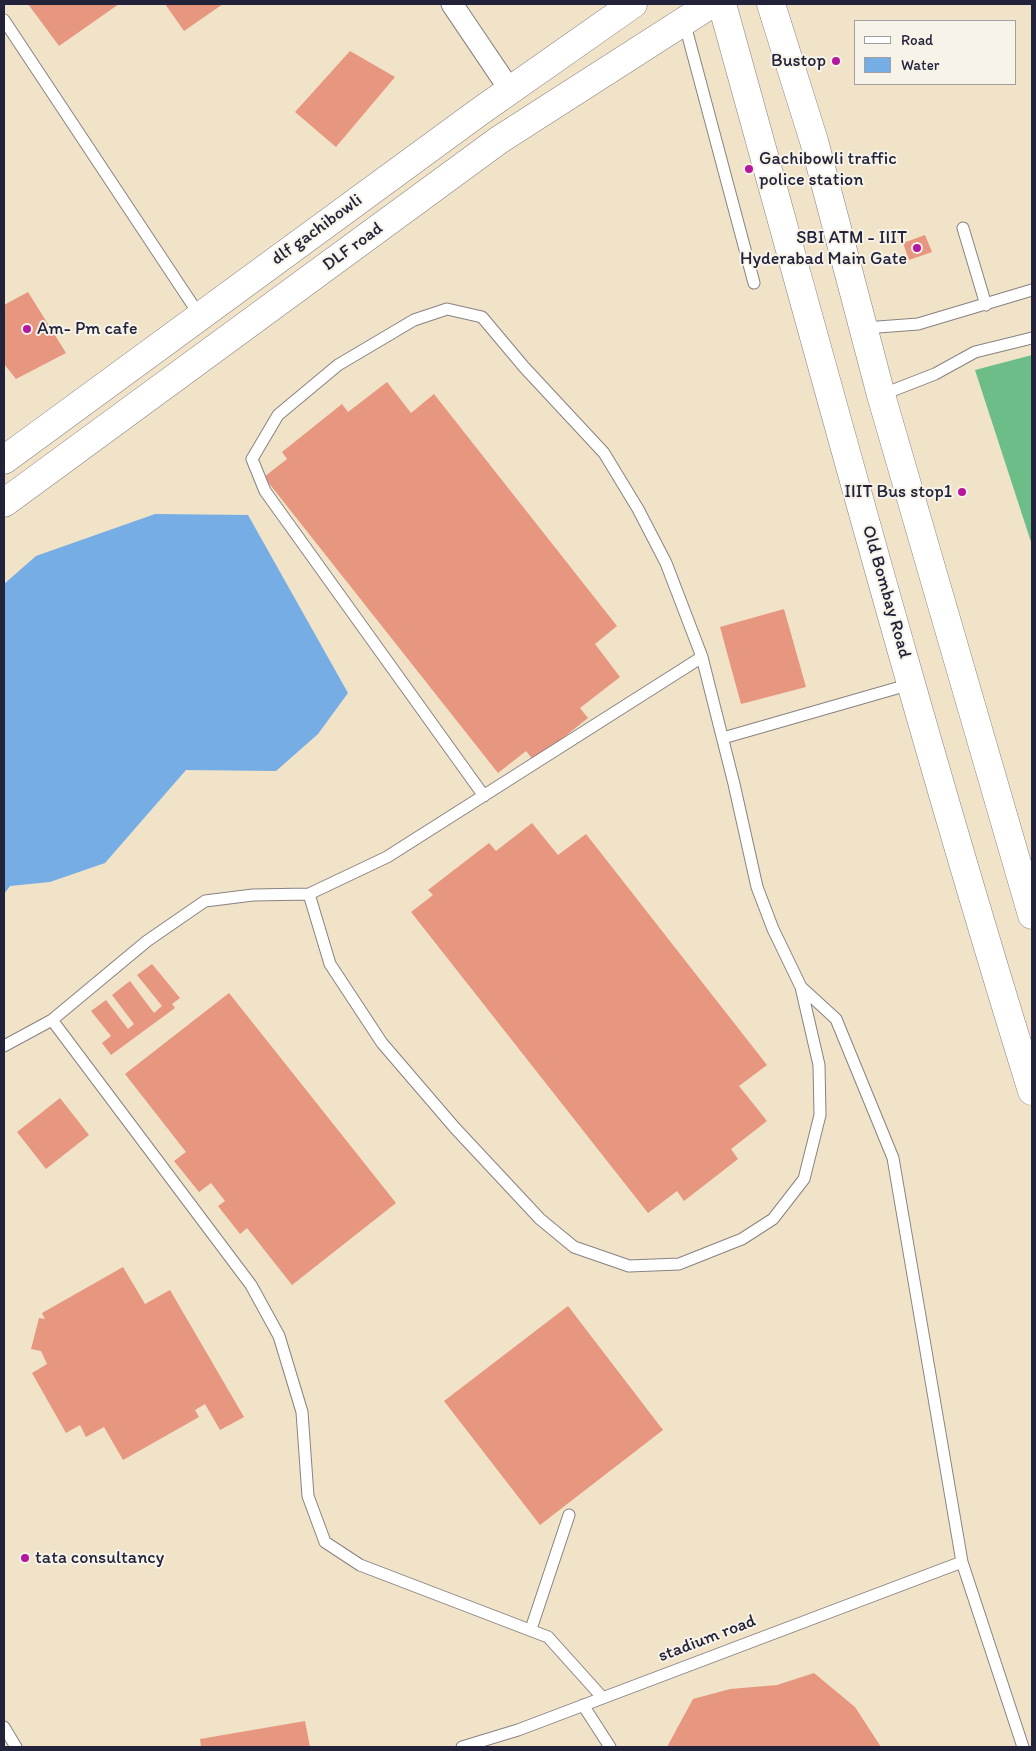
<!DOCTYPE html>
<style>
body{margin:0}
#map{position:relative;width:1036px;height:1751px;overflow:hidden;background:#f0e3c8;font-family:Itim,sans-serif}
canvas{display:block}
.frame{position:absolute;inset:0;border:5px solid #22223b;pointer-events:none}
.legend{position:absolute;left:854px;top:20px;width:162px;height:65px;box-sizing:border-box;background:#f7f3e8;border:1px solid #a29fa3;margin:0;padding:6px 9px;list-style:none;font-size:15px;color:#22223b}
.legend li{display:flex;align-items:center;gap:10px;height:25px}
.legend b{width:25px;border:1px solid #a29fa3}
</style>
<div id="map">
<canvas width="1036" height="1751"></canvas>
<div class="frame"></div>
<ul class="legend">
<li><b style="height:6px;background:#fff"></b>Road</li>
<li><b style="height:14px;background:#76ade5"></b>Water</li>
</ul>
</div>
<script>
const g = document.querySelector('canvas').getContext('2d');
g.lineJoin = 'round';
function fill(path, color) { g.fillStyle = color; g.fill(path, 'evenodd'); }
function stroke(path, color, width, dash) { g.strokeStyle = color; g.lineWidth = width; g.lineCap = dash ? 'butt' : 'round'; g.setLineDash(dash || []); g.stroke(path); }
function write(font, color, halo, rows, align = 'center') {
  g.font = font + ' Itim,sans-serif'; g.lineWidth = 4; g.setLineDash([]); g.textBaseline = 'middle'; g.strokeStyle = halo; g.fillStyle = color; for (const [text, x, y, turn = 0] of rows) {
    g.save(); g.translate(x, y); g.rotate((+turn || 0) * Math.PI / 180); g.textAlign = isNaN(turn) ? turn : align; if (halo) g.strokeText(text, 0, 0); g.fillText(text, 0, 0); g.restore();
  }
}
fill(new Path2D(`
 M1032 355V545L975 370Z`), '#6cbd88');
fill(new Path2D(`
 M155 514 248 515 348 693 318 734 276 771 186 770 105 863 50 882 10 886 4 894V584L36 556Z`), '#76ade5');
fill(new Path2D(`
 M28 4H119L59 46Z
 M165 4H223L184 31Z
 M350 51 395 77 336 147 295 112Z
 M925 235 932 252 909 260 903 243Z
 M28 292 66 353 16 379 4 364V305Z
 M387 382 411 413 434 394 617 626 595 644 620 677 580 708 588 718 534 761 526 751 498 773 264 477 287 459 282 452 342 404 348 412Z
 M784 609 806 687 741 704 720 627Z
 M532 823 558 855 586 834 767 1065 739 1086 767 1121 731 1149 738 1159 684 1201 677 1191 648 1213 411 912 433 895 428 890 489 843 496 851Z
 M152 964 180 998 172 1004 175 1008 111 1055 102 1043 111 1036 91 1011 106 1000 128 1029 134 1024 112 995 130 981 154 1013 162 1006 137 975Z
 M229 993 396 1203 292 1285 247 1228 240 1234 218 1206 225 1201 211 1183 199 1192 174 1161 186 1152 125 1074Z
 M60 1098 89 1135 46 1169 17 1132Z
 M123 1267 145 1304 170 1290 244 1417 220 1430 205 1404 195 1410 199 1417 123 1460 104 1427 86 1437 80 1425 66 1433 32 1373 47 1364 41 1351 31 1349 39 1318 45 1319 42 1313Z
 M568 1306 663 1430 540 1525 444 1401Z
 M814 1673 855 1707 881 1747H667L693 1699 730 1689 777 1685Z
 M305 1721 310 1747H201L200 1739Z`), '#e7967f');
const service = new Path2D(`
 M4 20 200 316
 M684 21 754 283
 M963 228 986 305
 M865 328 918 324 1032 290
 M881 395 935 374 975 352 1032 338
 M723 738 911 684
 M309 894 330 964 382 1043 455 1128 540 1219 574 1247 629 1266 679 1264 742 1239 773 1219 804 1179 820 1115 819 1065 801 987 773 929 757 887 734 784 702 657 666 563 638 509 604 453 524 367 482 317 447 309 414 320 338 365 278 415 252 459 265 491 484 796
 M801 987 836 1019 893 1158 962 1562 1023 1747
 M52 1020 147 941 205 901 253 895 309 894 387 857 702 657
 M4 1046 52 1020 251 1285 279 1336 302 1412 308 1496 325 1542 360 1565 548 1637 602 1697
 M531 1629 569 1515
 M583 1705 610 1747
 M4 1727 16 1747
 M462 1747 518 1730 962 1562`);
const minor = new Path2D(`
 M452 4 510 90`);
const secondary = new Path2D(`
 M4 460 479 112 633 4
 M4 503 499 140 711 4`);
const primary = new Path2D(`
 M722 4C823 367 920 731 1032 1091
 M771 4 814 141 881 395 1032 915`);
stroke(service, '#898282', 13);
stroke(minor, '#898282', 23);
stroke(secondary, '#898282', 29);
stroke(primary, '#898282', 29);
stroke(service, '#fff', 11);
stroke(minor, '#fff', 21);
stroke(secondary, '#fff', 28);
stroke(primary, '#fff', 28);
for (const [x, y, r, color] of [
 [836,61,5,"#b5179e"],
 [749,169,5,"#b5179e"],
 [917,248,5,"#b5179e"],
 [27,329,5,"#b5179e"],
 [962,492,5,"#b5179e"],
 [25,1558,5,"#b5179e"]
]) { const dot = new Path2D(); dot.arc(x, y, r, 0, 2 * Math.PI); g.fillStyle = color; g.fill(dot); stroke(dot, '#f7f3e8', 2); }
write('18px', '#22223b', '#f7f3e8', [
 ["Bustop",826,61],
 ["Gachibowli traffic",759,159,"left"],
 ["police station",759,180,"left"],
 ["SBI ATM - IIIT",907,238],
 ["Hyderabad Main Gate",907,259],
 ["Am- Pm cafe",37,329,"left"],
 ["IIIT Bus stop1",952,492],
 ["tata consultancy",35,1558,"left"]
], 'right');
write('18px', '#22223b', '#f7f3e8', [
 ["dlf gachibowli",317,230,-36],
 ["DLF road",353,247,-36],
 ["Old Bombay Road",886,592,74],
 ["stadium road",707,1639,-21]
]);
</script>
